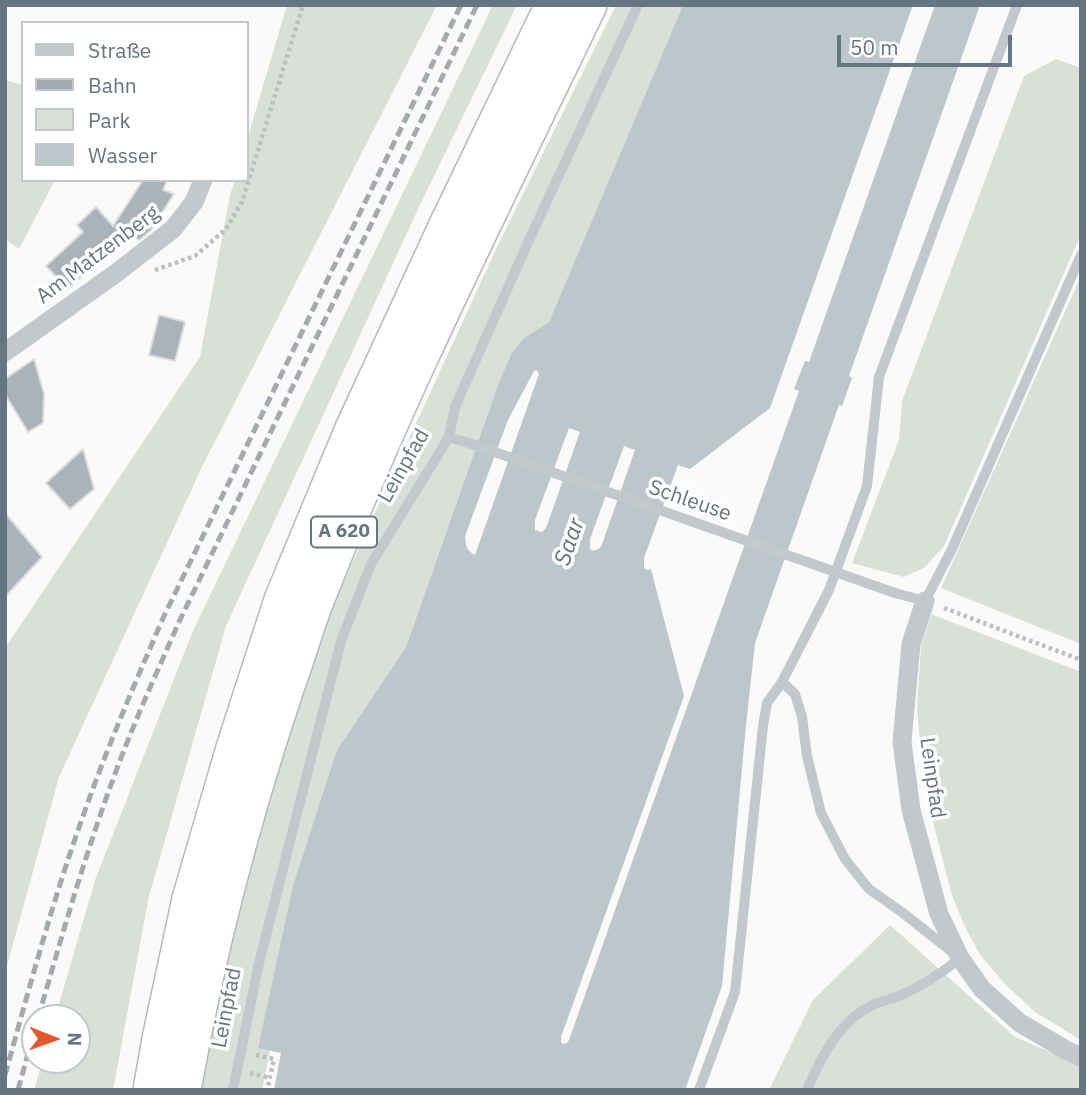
<!DOCTYPE html>
<meta charset="utf-8">
<style>
body{margin:0}
#map{position:relative;width:1086px;height:1095px;overflow:hidden;background:#fafaf8;font-family:"IBM Plex Sans",sans-serif}
canvas{display:block}
.frame{position:absolute;inset:0;border:7px solid #657683;pointer-events:none}
.legend{position:absolute;left:21px;top:21px;width:228px;height:161px;box-sizing:border-box;background:#fff;border:2px solid #c1c8cd;margin:0;padding:9px 12px;list-style:none;font-size:21px;color:#657683}
.legend li{display:flex;align-items:center;gap:14px;height:35px}
.legend b{width:35px;border:2px solid #c1c8cd}
.north{position:absolute;left:21px;top:1004px;width:70px;height:70px;box-sizing:border-box;background:#fff;border:2px solid #c1c8cd;border-radius:50%;rotate:91deg;font-size:19px;font-weight:700;line-height:28px;text-align:center;color:#657683}
.north::after{content:'';display:block;margin:auto;width:24px;height:32px;background:#e4572e;clip-path:polygon(50% 0,100% 100%,50% 72%,0 100%)}
.scale{position:absolute;left:837px;top:35px;width:175px;height:32px;box-sizing:border-box;border:4px solid #657683;border-top:0;padding-left:9px;font-size:21px;line-height:24px;white-space:nowrap;color:#657683;-webkit-text-stroke:5px #fff;paint-order:stroke}
</style>
<div id="map">
<canvas width="1086" height="1095"></canvas>
<div class="frame"></div>
<ul class="legend">
<li><b style="height:9px;background:#c3c8cc"></b>Straße</li>
<li><b style="height:9px;background:#a2aab0"></b>Bahn</li>
<li><b style="height:19px;background:#dadfd7"></b>Park</li>
<li><b style="height:19px;background:#bbc7cb"></b>Wasser</li>
</ul>
<div class="north">N</div>
<div class="scale">50 m</div>
</div>
<script>
const g = document.querySelector('canvas').getContext('2d');
g.lineJoin = 'round';
function fill(path, color) { g.fillStyle = color; g.fill(path, 'evenodd'); }
function stroke(path, color, width, dash) { g.strokeStyle = color; g.lineWidth = width; g.lineCap = dash ? 'butt' : 'round'; g.setLineDash(dash || []); g.stroke(path); }
function write(font, color, halo, rows, align = 'center') {
  g.font = font + ' "IBM Plex Sans",sans-serif'; g.lineWidth = 7; g.setLineDash([]); g.textBaseline = 'middle'; g.strokeStyle = halo; g.fillStyle = color; for (const [text, x, y, turn = 0] of rows) {
    g.save(); g.translate(x, y); g.rotate((+turn || 0) * Math.PI / 180); g.textAlign = isNaN(turn) ? turn : align; if (halo) g.strokeText(text, 0, 0); g.fillText(text, 0, 0); g.restore();
  }
}
fill(new Path2D(`
 M287 5H437L201 469 59 777 5 973V648L200 357 230 195 235 180H247V140Z
 M493 5H517L418 209 226 626 149 896 113 1090H34L43 1060H77V1018H55L95 880 192 633Z
 M616 5H683L549 322 524 338 512 352 498 385 406 647 337 750 258 1047 270 1050 262 1090H194L227 933 314 646 497 247Z
 M1056 59 1081 68V234L944 546 924 568 904 577 852 563 899 440 902 401 1024 76Z
 M5 80 23 85V180H55L19 249 5 239Z
 M1081 276V644L941 588Z
 M931 614 1081 672V1040L1035 1012 1006 985 980 955 963 923 951 892 934 826 921 755 917 708 921 646Z
 M890 925 1015 1037 1081 1065V1090H769L813 1000Z`), '#dadfd7');
fill(new Path2D(`
 M683 5H913L770 408 690 469 678 465 644 558V568L647 570 651 569 684 696 561 1037V1042L563 1044 567 1043 569 1040 799 391 794 389 805 361 809 362 935 5H980L849 376 852 378 842 406 839 405 755 643 746 725 722 986 685 1090H274L281 1053 258 1048 293 886 337 750 406 647 498 385 512 352 524 338 549 322ZM537 370 539 374 475 555C466 550 466 546 465 536L508 420 534 371ZM569 428 580 432 546 528 542 532 535 530V520ZM624 446 635 450 601 547C597 550 594 552 590 549V539Z`), '#bbc7cb');
const building = new Path2D(`
 M143 180H167L163 190 174 194 150 231 139 240 129 234 68 289 46 266 83 232 77 225 96 207 113 226Z
 M159 315 185 322 175 361 149 355Z
 M34 359 44 394 43 423 28 432 5 394V379Z
 M83 449 94 489 70 509 46 483Z
 M5 513 42 557 5 597Z`);
fill(building, '#aab3b9');
stroke(building, '#dcdcda', 2);
const highway = new Path2D(`
 M151 1090 160 1039 190 899 234 748 282 600 352 431 447 225 553 5
 M183 1090C207 953 242 820 286 688 296 661 304 633 314 606 394 400 494 203 589 5`);
stroke(highway, '#b4b9bd', 38);
stroke(new Path2D(`
 M155 270 195 256 226 229 242 202 303 5
 M944 608 1081 660
 M256 1055 274 1059 267 1090
 M250 1073 270 1078`), '#bbbfc2', 4.5, [3.5, 3.5]);
stroke(new Path2D(`
 M449 437 472 444
 M895 593 925 601 952 549 1081 255
 M782 682 829 590 867 486 879 377 1017 5
 M233 1090 259 963 341 641 371 564 449 437 455 407 530 238 638 5
 M699 1090 735 992 763 726 767 703 782 682 795 694 802 717 807 756 821 813 845 859 869 889 903 913 960 958C941 974 922 986 899 996 891 999 882 1001 873 1005 840 1020 821 1057 807 1090`), '#c3c8cc', 10);
stroke(new Path2D(`
 M5 352 115 274 173 229 194 202 203 180
 M925 601 911 644 902 742 911 810 939 914 960 958 982 989 1020 1023 1066 1050 1081 1057`), '#c3c8cc', 19);
stroke(highway, '#fff', 35);
stroke(new Path2D(`
 M38 1018C62 936 85 854 115 774 134 722 157 672 179 622L477 5
 M5 1075C29 989 52 903 82 819 106 750 135 683 164 616L461 5
 M18 1090 35 1028`), '#a2aab0', 5, [10, 5]);
stroke(new Path2D(`
 M472 444 895 593`), '#c3c8cc', 10);
for (const [x, y, w] of [
 [344,532,66]
]) { const box = new Path2D(); box.roundRect(x - w / 2, y - 15.5, w, 31, 5); g.fillStyle = '#fff'; g.fill(box); stroke(box, '#657683', 2); }
write('bold 19px', '#657683', null, [
 ["A 620",344,532]
]);
write('21px', '#657683', '#fff', [
 ["Am Matzenberg",98,255,-37],
 ["Leinpfad",404,466,-60],
 ["Schleuse",690,501,19],
 ["Leinpfad",932,778,82],
 ["Leinpfad",227,1008,-79]
]);
write('italic 23px', '#60757c', '#fff', [
 ["Saar",570,542,-71]
]);
</script>
